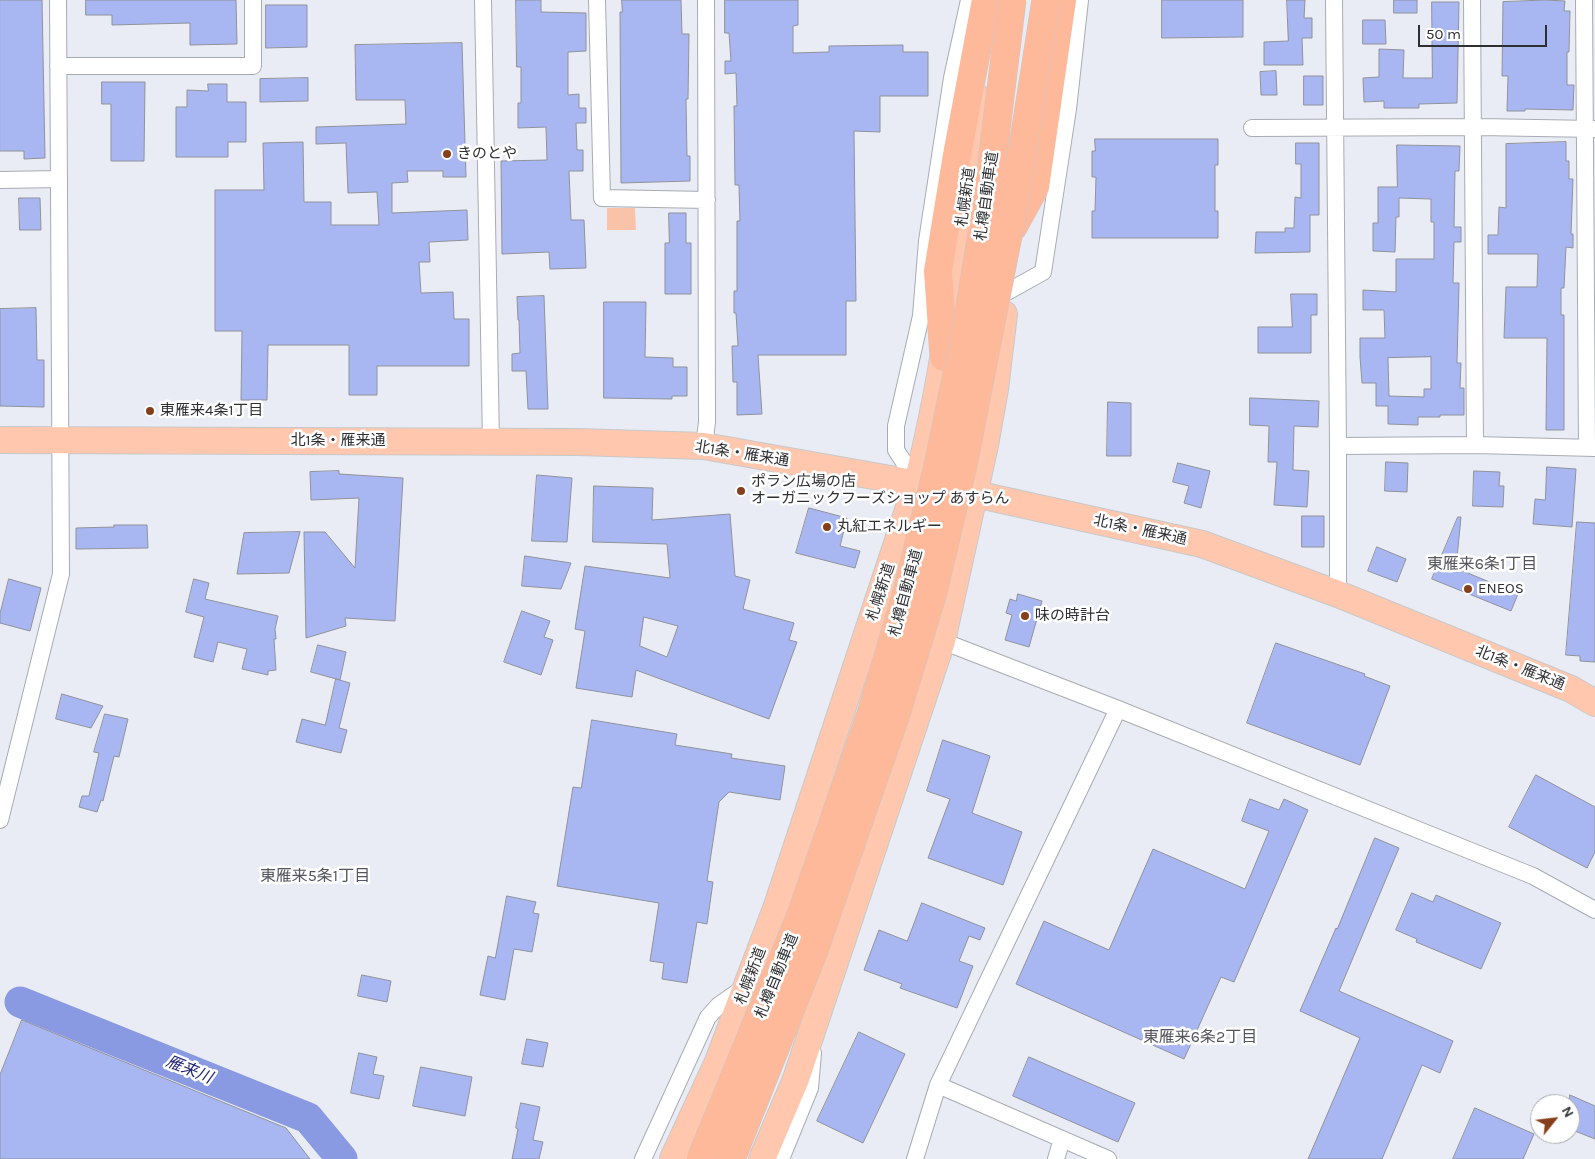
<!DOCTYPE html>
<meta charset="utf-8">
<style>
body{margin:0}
#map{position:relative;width:1595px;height:1159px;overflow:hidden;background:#e9ecf5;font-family:Karla,sans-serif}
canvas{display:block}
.north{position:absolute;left:1530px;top:1094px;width:50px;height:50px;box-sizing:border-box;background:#fff;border:1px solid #abacad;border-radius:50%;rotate:61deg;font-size:14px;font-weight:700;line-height:20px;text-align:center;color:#2e2f32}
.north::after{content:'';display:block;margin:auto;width:18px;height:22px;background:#853f1a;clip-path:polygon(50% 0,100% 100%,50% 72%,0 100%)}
.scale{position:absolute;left:1418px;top:25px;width:129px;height:22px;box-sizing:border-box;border:2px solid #2e2f32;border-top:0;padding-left:6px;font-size:15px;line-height:18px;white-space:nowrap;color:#2e2f32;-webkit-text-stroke:4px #fff;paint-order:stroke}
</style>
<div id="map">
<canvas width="1595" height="1159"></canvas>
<div class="north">N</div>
<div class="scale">50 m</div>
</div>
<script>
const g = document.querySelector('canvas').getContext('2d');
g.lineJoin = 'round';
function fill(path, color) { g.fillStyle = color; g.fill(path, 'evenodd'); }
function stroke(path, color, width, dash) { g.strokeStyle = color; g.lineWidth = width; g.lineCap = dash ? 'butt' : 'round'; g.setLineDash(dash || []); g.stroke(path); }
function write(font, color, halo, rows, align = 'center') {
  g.font = font + ' Karla,"Noto Sans JP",sans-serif'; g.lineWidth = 5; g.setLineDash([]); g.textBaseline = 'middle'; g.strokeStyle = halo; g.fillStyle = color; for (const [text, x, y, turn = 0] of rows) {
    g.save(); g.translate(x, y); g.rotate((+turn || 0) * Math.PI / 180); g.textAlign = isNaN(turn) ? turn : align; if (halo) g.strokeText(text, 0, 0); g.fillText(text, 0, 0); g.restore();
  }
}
fill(new Path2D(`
 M607 208H635L636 230H607Z`), '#f9c3aa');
stroke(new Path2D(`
 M20 1002 308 1118 342 1159`), '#899ae2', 31);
const building = new Path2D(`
 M0 0H42L45 158 24 159V151H0Z
 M86 0H236L237 44 190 45V23L112 25V15H86Z
 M516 0H541V12L586 13V51L568 52V95L579 94V108H586V123H576L577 150H583V171H569L571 220H584L586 268 550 269 549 252 502 254 501 161 547 160 546 127 518 128V103H521V67H517Z
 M622 0H681L682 34H689L688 99H686L687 156H690V181L621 183 620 12H622Z
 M725 0H798V25L793 26V53L829 52V46L903 45V52H928V96H880V132L854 131 856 301H846V355H758L762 414 737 415V382H733L732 346H738L736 313H734V291H737V221H740L739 185H735L734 106H737L736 73 725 74V61H731L729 33H725Z
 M1162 0H1243V37L1162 38Z
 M1287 0H1305L1304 18H1312V38H1302L1303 65H1264V42L1288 41Z
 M1394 0H1417V13H1394Z
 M1546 0 1565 1 1564 11H1570L1569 52H1567V85H1574L1573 110 1525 109V111H1507L1508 76H1502L1503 2Z
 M1432 2H1459L1457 103 1419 104V108H1384V101L1364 102 1363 78 1379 77V49L1404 50 1403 78H1432Z
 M266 5H307V47L266 48Z
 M1363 20H1385L1386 44H1363Z
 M462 43 466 177H443V171H407L408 182 392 183V213L467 210 468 240 429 242 430 262H419L421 293 453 292 454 319H469V366H377V395H349V345H268L267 400H241L242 331H215V190H264L263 143 303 142 304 202H331V225H379L377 192 348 193 346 143 316 144V127L406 124 405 100H356L355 45Z
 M1276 71 1277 95H1261L1260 72Z
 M1304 76H1323V105H1304Z
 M308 78V101L260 102V79Z
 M102 82H145L144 161H111V104H102Z
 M208 84H227V102H246V142H228V157H176V107H187V90L208 91Z
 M1095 139H1218V165H1215V211H1218V238H1092V211H1095L1096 177H1092V151H1095Z
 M1566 142V161H1569V179H1573L1571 234H1573V248L1566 247 1564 288H1561V315H1564V430H1546L1547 338H1504L1506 287H1537L1538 254H1488V235H1498L1499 207 1506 208V144Z
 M1296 143H1319V215H1310V252L1255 253 1256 232H1285V228H1294L1295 197 1301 198V164H1296Z
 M1397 145 1460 146 1459 171H1455L1454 227H1461V242H1454L1453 283H1459L1457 363H1461L1460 388H1464V415H1440V417H1418V425L1388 424V406H1376V383H1362L1360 357V338H1385L1384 310H1363V290L1396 292V259H1434V222H1431V199L1399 198V217H1396L1395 252 1373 251V223H1378V187H1397ZM1431 357V389H1424V397L1389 396 1388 358Z
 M19 198H40L41 230H20Z
 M669 213H686V243H691V294H665V243H669Z
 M1291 294H1317V315H1311V353H1258V327H1292Z
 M544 296 548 409H528L526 371H512V354L520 353 519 320H518L517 297Z
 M604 302H646L645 357 673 358V367H687V396H672V399L604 398Z
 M36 308 37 360H44V407L0 406V309Z
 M1250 398 1319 401 1318 427 1294 426 1293 470 1309 471 1307 507 1274 505 1277 462H1268L1269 426 1250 425Z
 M1108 402 1131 403V456H1107Z
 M1386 462 1408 463 1407 492 1385 491Z
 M1178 463 1210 471 1201 508 1184 503 1189 486 1173 482Z
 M1547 467 1576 469 1572 527 1533 524 1535 499 1545 500Z
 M339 471V474L403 478 395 621 345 618 346 626 306 638 304 532H325L355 568 359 498 311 500 310 472Z
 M1474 471 1500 472 1499 486H1504L1503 507 1473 506Z
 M537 475 572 478 567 542 532 541Z
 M594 486 653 488 652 520 730 514 735 576 750 580 743 609 794 623 789 640 797 642 769 719 636 670 632 697 576 688 585 631 575 629 585 566 670 578 667 544 593 542ZM644 617 678 626 667 657 640 646Z
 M809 508 847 518 840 546 860 551 855 568 796 553Z
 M1302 516H1324V547H1302Z
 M1458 517H1461L1456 568 1518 594 1511 611 1432 579Z
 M1577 522 1595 523V662L1580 661V656L1566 655Z
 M114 525H147L148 548 76 549V528L114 527Z
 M300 532 289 573 237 574 244 533Z
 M1377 547 1406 559 1397 582 1368 571Z
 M525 556 571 563 561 589 522 586Z
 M9 579 41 588 30 631 0 623V614Z
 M194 579 209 583 205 599 278 616 275 629 276 639H274L276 670 268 671V675L242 669 247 649 218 642 213 662 194 657 204 617 186 612Z
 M1018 594 1042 601 1029 647 1005 640 1012 615 1006 613 1010 599 1016 601Z
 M522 611 550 621 544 637 553 640 541 675 504 662Z
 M1276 643 1365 674 1364 676 1390 686 1360 765 1247 723Z
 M318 645 346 652 340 680 311 672Z
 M336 679 350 683 339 728 347 730 341 753 296 742 302 719 325 725Z
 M62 694 103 706 91 728 56 719Z
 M105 714 128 719 119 757 114 756 103 801 101 800 97 812 79 807 82 796H89L99 753 94 752Z
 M592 720 677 734 675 745 732 754 731 758 785 766 780 800 729 792 719 802 707 881 713 882 707 924 697 922 687 983 662 979 664 963 650 961 659 903 557 886 573 787 581 788Z
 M943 740 990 756 972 813 1022 832 1003 885 928 858 950 799 927 791Z
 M1536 775 1595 807V852L1587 868 1509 827Z
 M1250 799 1279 810 1284 799 1308 810 1234 982 1221 977 1184 1059 1016 984 1044 921 1109 950 1153 849 1245 889 1269 831 1242 821Z
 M1375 838 1399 848 1339 991 1453 1041 1440 1073 1422 1065 1382 1159H1308L1360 1038 1300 1011 1336 928 1337 929Z
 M1412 893 1433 902 1436 895 1501 923 1481 969 1416 942 1417 939 1396 930Z
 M507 896 536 902 533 913 539 914 532 952 514 949 505 1000 480 995 488 956 495 958Z
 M922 903 985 928 980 940 969 936 959 961 973 966 957 1008 900 988 902 984 864 970 879 930 907 941Z
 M362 975 391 981 387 1002 358 996Z
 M22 1020 286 1128 310 1159H0V1075Z
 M859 1032 905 1054 863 1143 817 1121Z
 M527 1039 548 1043 543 1067 522 1064Z
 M359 1053 377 1057 373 1074 384 1076 379 1099 351 1093Z
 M1029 1057 1135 1103 1118 1142 1013 1096Z
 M421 1067 472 1077 465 1116 413 1106Z
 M1570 1095 1595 1106V1139L1570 1129Z
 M521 1103 540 1107 533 1140 543 1142 539 1159H512L518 1129 516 1128Z
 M1475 1108 1534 1134 1523 1159H1453Z`);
fill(building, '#a8b7f2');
stroke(building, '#90929b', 1);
const minor = new Path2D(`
 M483 0 491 442
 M597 0 602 198 707 200
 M1334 0 1338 446V594
 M1472 0 1475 445
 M1584 0 1587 448
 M58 66H253V0
 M1252 128 1479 127 1595 129
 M0 180 59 179
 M1007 292 1043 272 1068 109 1080 0
 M704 446 707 422 706 0
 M1338 446 1475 445 1595 448
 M917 483 896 450V426L921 316 927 241 952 78 969 0
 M942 641 1118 709 1533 876 1595 910
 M0 820 61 574 58 0
 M938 1085 1108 1159
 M643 1159 708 1017 719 1005 746 986
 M781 1159 810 1088 813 1053
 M915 1159 938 1085 1118 709
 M1056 1159 1062 1139`);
const trunk = new Path2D(`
 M0 440 578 442 704 446 975 494 1202 544 1338 594 1571 689 1595 703
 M673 1159 717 1064 777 906 917 483C949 357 962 227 980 99
 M762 1159 796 1079 942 641 985 445 995 389 1004 314`);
const motorway = new Path2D(`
 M1013 227 1035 187 1062 0
 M944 357 938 271 957 155 986 0`);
stroke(minor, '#a9abb4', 18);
stroke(trunk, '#c9c9ca', 28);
stroke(motorway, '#c9c9ca', 29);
stroke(minor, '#fff', 16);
stroke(trunk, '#fec7ae', 26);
stroke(motorway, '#fdb99a', 28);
const motorwayBridge = new Path2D(`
 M701 1159 801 915 872 711 907 592 937 470 965 336 987 203 1012 0
 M731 1159 813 953 896 714 933 592 963 465 1013 210 1046 0`);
stroke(motorwayBridge, '#c9c9ca', 29, []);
stroke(motorwayBridge, '#fdb99a', 28);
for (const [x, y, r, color] of [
 [447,154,5,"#853f1a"],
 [150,411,5,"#853f1a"],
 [741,491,5,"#853f1a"],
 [827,527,5,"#853f1a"],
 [1468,589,5,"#853f1a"],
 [1025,616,5,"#853f1a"]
]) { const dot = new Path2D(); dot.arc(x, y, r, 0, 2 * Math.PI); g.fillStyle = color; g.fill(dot); stroke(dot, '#fff', 2); }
write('15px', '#2e2f32', '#fff', [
 ["きのとや",457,154],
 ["東雁来4条1丁目",160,411],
 ["ポラン広場の店",751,482],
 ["オーガニックフーズショップ あすらん",751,499],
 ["丸紅エネルギー",837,527],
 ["ENEOS",1478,589],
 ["味の時計台",1035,616]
], 'left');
write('15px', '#2e2f32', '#fff', [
 ["札樽自動車道",987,196,-82],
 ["札幌新道",966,197,-82],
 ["北1条・雁来通",338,441],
 ["北1条・雁来通",742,454,9],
 ["北1条・雁来通",1140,530,12],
 ["札幌新道",881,592,-72],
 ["札樽自動車道",906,593,-75],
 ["北1条・雁来通",1520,668,22],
 ["札幌新道",751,976,-69],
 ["札樽自動車道",777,976,-68]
]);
write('16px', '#54565d', '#fff', [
 ["東雁来6条1丁目",1482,564],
 ["東雁来5条1丁目",315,876],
 ["東雁来6条2丁目",1200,1037]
]);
write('italic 16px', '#212577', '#fff', [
 ["雁来川",189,1070,22]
]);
</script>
